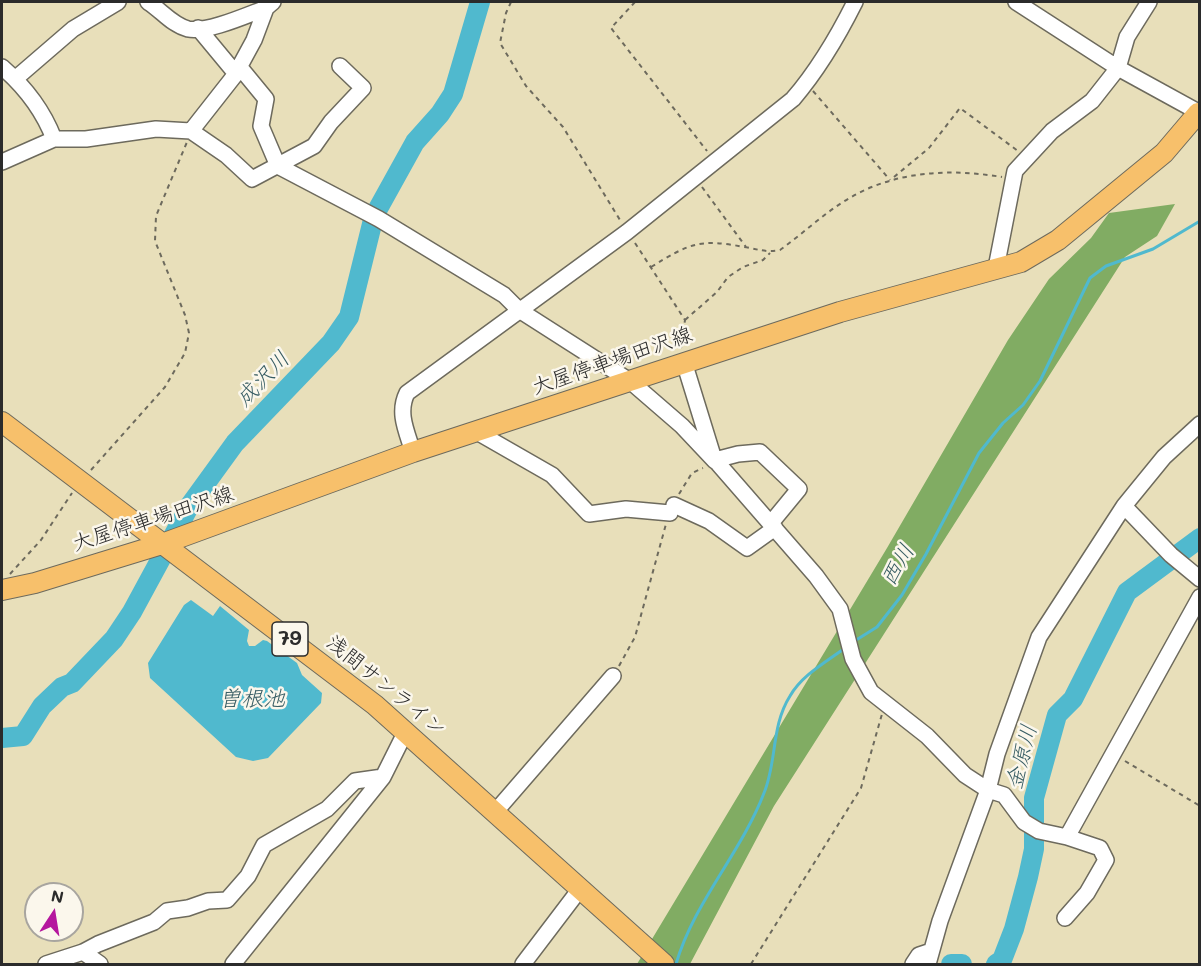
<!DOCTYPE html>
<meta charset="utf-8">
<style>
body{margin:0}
#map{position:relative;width:1201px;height:966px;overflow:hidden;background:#e8dfba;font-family:Mali,sans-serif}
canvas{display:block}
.frame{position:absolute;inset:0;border:3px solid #2b2b2b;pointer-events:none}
.north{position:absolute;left:24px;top:882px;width:60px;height:60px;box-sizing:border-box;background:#fbf7ec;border:2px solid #a8a59f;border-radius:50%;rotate:12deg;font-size:16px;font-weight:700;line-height:24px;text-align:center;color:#2b2b2b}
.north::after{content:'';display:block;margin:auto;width:21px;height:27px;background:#b5179e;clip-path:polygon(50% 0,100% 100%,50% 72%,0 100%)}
</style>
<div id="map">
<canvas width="1201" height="966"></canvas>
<div class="frame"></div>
<div class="north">N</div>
</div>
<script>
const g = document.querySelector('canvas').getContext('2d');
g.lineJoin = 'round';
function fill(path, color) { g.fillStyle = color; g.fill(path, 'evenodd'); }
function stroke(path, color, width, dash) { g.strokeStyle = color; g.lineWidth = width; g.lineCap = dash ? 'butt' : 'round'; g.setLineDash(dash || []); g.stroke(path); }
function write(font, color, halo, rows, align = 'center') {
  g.font = font + ' Mali,"Klee One",sans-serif'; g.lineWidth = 5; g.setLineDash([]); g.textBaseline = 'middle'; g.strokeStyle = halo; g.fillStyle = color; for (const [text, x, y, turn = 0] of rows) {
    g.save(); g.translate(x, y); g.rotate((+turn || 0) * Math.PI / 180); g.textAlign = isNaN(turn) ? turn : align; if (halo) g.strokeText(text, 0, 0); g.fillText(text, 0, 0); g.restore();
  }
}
fill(new Path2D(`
 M1175 204 1157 236 1125 257 774 806 690 964H637L887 548 1008 340 1049 279 1091 238 1109 213Z`), '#81ac63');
fill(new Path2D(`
 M191 600 213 616 220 606 249 630 247 641 249 646H255L263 640 267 641 297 663 302 675 322 693 321 703 268 758 253 761 236 757 150 678 148 663 184 605Z`), '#50b9ce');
stroke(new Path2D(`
 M853 642 877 627 902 595 926 554 979 453 1003 423 1023 405 1040 381 1090 278 1106 266 1153 249 1200 221
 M676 964C694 902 741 853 764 793 777 762 771 726 790 696 802 675 826 662 845 648`), '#50b9ce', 3);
stroke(new Path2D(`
 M2 738 23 736 42 706 62 687 72 683 114 639 132 612 190 505 235 443 331 343 349 317 374 216 415 142 440 114 453 94 480 2
 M951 964H962
 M996 964 1002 960 1014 929 1028 877 1034 849V798L1057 715 1073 699 1127 592 1200 538`), '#50b9ce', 20);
const minor = new Path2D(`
 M148 2C161 10 172 25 188 29 207 33 247 15 266 8
 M1016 2 1118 68 1200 113
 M198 28 232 69 243 71 266 99 261 126 278 166 379 219 504 295 519 310 630 381 682 426 715 461
 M2 67C25 87 43 110 54 139
 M15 79 73 29 118 2
 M191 131 235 75 254 40 266 8 273 2
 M2 162 54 139H86L156 129 191 131 226 155 252 179 314 146 331 122 363 88 340 66
 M996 268 1015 171 1052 131 1092 101 1118 68 1127 37 1149 2
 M684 362 713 456
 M477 432 552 475 589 514 626 509 670 513
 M413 452C407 432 397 413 407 393L627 232 793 99C818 70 838 36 855 2
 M715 460 816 576 840 609 853 659 871 692 927 736 965 775 988 790 1004 795 1024 822 1039 831 1067 837 1200 597
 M715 460 738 454 760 452 799 489 771 523
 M674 505 709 521 747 548 775 528
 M1124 506 1171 555 1200 579
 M496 811 613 676
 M1065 918 1087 893 1106 860 1100 848 1067 837
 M83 952 100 964
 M46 964 83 952 98 944 154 922 167 911 188 908 208 901 227 900 248 876 264 845 327 809 355 781 383 777
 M233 964 383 777 406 731
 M523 964 580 889
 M913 964 919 955 931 951
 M928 964 940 921 988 790 997 754 1039 637 1124 506 1164 457 1200 424`);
const major = new Path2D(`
 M2 422 375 705 664 964
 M2 590 35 583 162 544 413 452 840 312 1021 262 1058 240 1164 153 1198 113`);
stroke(minor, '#6d6a5d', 18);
stroke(major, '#6d6a5d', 22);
stroke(new Path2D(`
 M511 2 506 13 500 43 526 86 563 127 620 220
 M635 2 611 28 707 151
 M813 91 890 180
 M894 177 929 148 960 108 1018 151
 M702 187 746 247
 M635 243 685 320 681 348
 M651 267C689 244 699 238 744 247 757 249 767 253 780 250 801 235 821 216 843 202 891 171 948 168 1002 177
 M685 320 717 292 728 277 743 267 763 260 770 253
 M91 470 165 387 185 353 189 333 185 315 155 241 156 216 187 142
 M679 494 692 473 703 468
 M10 574 41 540 72 493
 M619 666 635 637 666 524
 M1125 761 1200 806
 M751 964 861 788 882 714`), '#6d6a5d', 2, [4.5, 4.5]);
stroke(minor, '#fff', 15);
stroke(major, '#f7c06b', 20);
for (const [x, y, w] of [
 [290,639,36]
]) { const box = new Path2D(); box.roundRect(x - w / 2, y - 17, w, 34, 4.5); g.fillStyle = '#fbf7ec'; g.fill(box); stroke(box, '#2b2b2b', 1.5); }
write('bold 20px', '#2b2b2b', null, [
 ["79",290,639]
]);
write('21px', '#2b2b2b', '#fbf7ec', [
 ["大屋停車場田沢線",612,361,-19],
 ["大屋停車場田沢線",153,519,-18],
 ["浅間サンライン",386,686,39]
]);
write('italic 22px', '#385d64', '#fbf7ec', [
 ["成沢川",263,379,-46],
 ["西川",898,565,-60],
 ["曽根池",252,699],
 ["金原川",1022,757,-76]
]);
</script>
